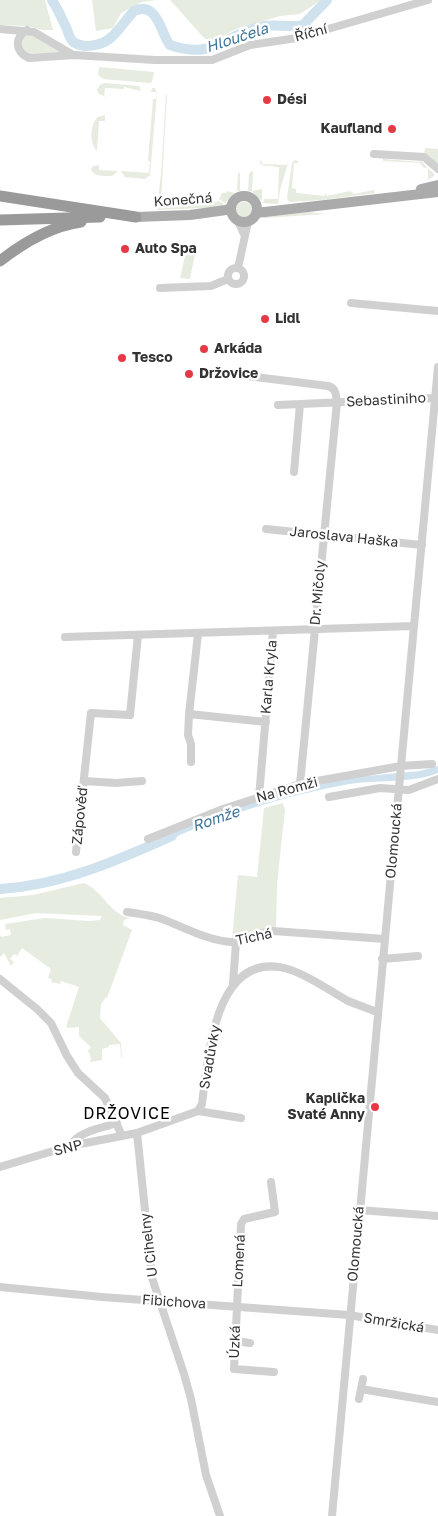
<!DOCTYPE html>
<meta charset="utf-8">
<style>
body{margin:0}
canvas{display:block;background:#fff}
</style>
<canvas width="438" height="1516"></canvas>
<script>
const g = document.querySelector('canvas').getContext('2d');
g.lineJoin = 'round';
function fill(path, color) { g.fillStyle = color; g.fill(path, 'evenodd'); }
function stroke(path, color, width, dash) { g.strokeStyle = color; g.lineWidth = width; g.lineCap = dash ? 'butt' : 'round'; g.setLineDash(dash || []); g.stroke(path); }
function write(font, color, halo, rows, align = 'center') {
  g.font = font + ' "Golos Text",sans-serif'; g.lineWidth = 5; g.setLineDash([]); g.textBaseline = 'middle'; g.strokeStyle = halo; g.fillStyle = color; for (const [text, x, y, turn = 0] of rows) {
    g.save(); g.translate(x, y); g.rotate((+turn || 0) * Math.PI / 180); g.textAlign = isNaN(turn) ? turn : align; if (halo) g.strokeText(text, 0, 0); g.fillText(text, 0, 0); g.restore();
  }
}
fill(new Path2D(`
 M0 0H45L53 30H43L28 26 0 25Z
 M92 0H156L142 2 121 13 113 28 96 31Z
 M170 0H321L300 14 280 16 236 29 215 40 205 39Z
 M27 34 35 35 60 52 28 54 21 47 23 37Z
 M99 67 154 72 152 82 149 83 103 79 98 75Z
 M105 83 139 86 141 91 124 87V89L105 88 104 95 107 97 99 94 97 90 100 85Z
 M152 88H155L157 93 150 175 145 179 125 177 121 171 149 173 150 161H148L153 99H156L157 92H151Z
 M166 94 167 95 161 201C169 208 209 207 218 201L223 203 224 207 157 210 161 174Z
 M105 115V121H99L97 151C89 144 90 123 98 117Z
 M425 148 438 149V167L424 155Z
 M383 157 384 159 419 162 421 161 435 175 431 178 426 180 428 178V167L424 168 420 163 383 161Z
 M261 159 262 164 287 165 289 160 280 190 278 204 263 203 264 199H278L279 167 262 165 260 163Z
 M295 160 298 161V163H294L292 188 296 189V193L325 196 326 193 327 196 350 191 354 194 374 190 375 193 322 200 289 202 287 198 292 163Z
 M99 165V170L118 171 112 176C105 176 93 177 91 169L93 166Z
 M238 171 240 174V191H237L225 203 219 199 222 193H226L227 191 235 193 237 191Z
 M251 171 253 172 252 191 262 189V199L261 200 257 199 252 191H248L249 174Z
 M236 210a8 8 0 1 1 16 0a8 8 0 1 1-16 0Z
 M308 212 326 214 264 218V214Z
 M186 252 195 254 190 279 180 278Z
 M283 803 285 810 277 884 276 929H264L232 939 238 875 257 877 264 808Z
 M84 883C103 891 109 913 129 918L124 920 123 925 132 930 107 998 106 997 101 1004 100 1018 121 1043 122 1058 121 1057 120 1044 109 1045V1047L102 1049V1060L90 1062 91 1058 88 1051 91 1047 79 1036V1027L68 1028 66 1027 79 987 61 981 60 984 51 982 52 979 48 978 51 969 22 948 18 954V956L14 954 10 959 14 962 11 966 4 953 0 957V934L1 937 11 935 10 929 6 930 5 924 45 918 89 921 100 920 102 916 36 913 0 920V898L33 895Z`), '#e6ecdf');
fill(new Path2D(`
 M438 766V773C410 784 374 779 344 785 281 797 220 816 162 843L159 838 238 807 300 788 356 777 420 771Z`), '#cfe2ee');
stroke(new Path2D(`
 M52 0C57 8 61 16 65 25 68 30 68 35 71 39 74 44 79 45 85 46 113 46 117 29 134 11 158 0 161 35 170 45 216 61 225 33 264 26 277 24 290 28 303 25L327 0
 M0 889C62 885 116 861 172 836`), '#cfe2ee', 10);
stroke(new Path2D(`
 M0 29 34 32 73 55
 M27 30C14 38 15 52 29 58L74 55 155 60H212L250 45 297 38 428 0
 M374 154 424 157 438 169
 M238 221 244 234
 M228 276a8 8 0 1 1 16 0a8 8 0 1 1-16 0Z
 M238 268 248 222
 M160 288 211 286 228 279
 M351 303 438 311
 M231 374 328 386C336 388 336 395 337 402L300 784
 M278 405 435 398
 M294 472 300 404
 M266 529 422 545
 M198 634 189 714 266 722
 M65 637 414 626
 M189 714 188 735 191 744V762
 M84 781 116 783 142 781
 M259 797 273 631
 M329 797 380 788 409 790 438 779
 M148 839 223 809 300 784 401 766 432 764
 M76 852 91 713 130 715 138 635
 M127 912C139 914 151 915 162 919 184 927 208 941 232 942 244 943 258 932 273 931L385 939
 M382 959 418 956
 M0 979 37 1009 51 1023 67 1056 78 1073 105 1098 122 1136
 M233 984 236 942
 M198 1111 202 1104C208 1056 215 945 291 970 311 977 330 991 348 1001 358 1005 367 1008 377 1012
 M137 1133 152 1278 184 1374 191 1399 206 1475 220 1516
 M70 1146C78 1131 102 1128 117 1123
 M0 1167 70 1146 137 1133 198 1111 241 1118
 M271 1182 275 1212 244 1219 241 1224 234 1369 274 1372
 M359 1210 438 1216
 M0 1287 102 1297 349 1315 438 1330
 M235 1341 250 1343
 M361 1389 438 1402
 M359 1399 363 1379
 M332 1516C365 1133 404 750 438 367`), '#d0d0d0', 8);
stroke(new Path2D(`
 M421 189 438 185
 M231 209a13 13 0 1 1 26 0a13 13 0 1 1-26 0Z
 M256 213 438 192
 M136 217 190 215 226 210 231 208`), '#ababab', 10);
stroke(new Path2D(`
 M0 196 136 217
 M0 220 100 217
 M0 261C23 243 51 226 81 222`), '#9a9a9a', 11);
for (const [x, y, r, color] of [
 [267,100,5,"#e63946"],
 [392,129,5,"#e63946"],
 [125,249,5,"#e63946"],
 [265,319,5,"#e63946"],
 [204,349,5,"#e63946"],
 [122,358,5,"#e63946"],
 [189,374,5,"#e63946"],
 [375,1107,5,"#e63946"]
]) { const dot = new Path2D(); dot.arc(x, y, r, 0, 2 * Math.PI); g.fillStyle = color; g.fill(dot); stroke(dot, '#fff', 2); }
write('14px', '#333', '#fff', [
 ["Říční",311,33,-15],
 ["Konečná",183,200,-4],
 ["Sebastiniho",386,400,-3],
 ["Jaroslava Haška",344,537,6],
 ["Dr. Mičoly",318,593,-85],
 ["Karla Kryla",269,677,-85],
 ["Na Romži",287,790,-15],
 ["Zápověď",80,816,-84],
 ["Olomoucká",394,841,-85],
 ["Tichá",254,937,-12],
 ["Svadůvky",210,1057,-80],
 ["SNP",68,1148,-14],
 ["Olomoucká",356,1244,-85],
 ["U Cihelny",149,1245,-97],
 ["Lomená",239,1261,-87],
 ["Fibichova",174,1302,4],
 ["Smržická",394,1323,10],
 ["Úzká",235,1342,-88]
]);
write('bold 14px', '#333', '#fff', [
 ["Dési",277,100],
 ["Kaufland",382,129,"right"],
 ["Auto Spa",135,249],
 ["Lidl",275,319],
 ["Arkáda",214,349],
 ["Tesco",132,358],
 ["Držovice",199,374],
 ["Kaplička",365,1099,"right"],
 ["Svaté Anny",365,1115,"right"]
], 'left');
write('italic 15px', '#3f7597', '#fff', [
 ["Hloučela",237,38,-18],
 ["Romže",216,819,-19]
]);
g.letterSpacing = '1px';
write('16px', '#000', '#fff', [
 ["DRŽOVICE",127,1114]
]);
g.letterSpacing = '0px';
</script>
